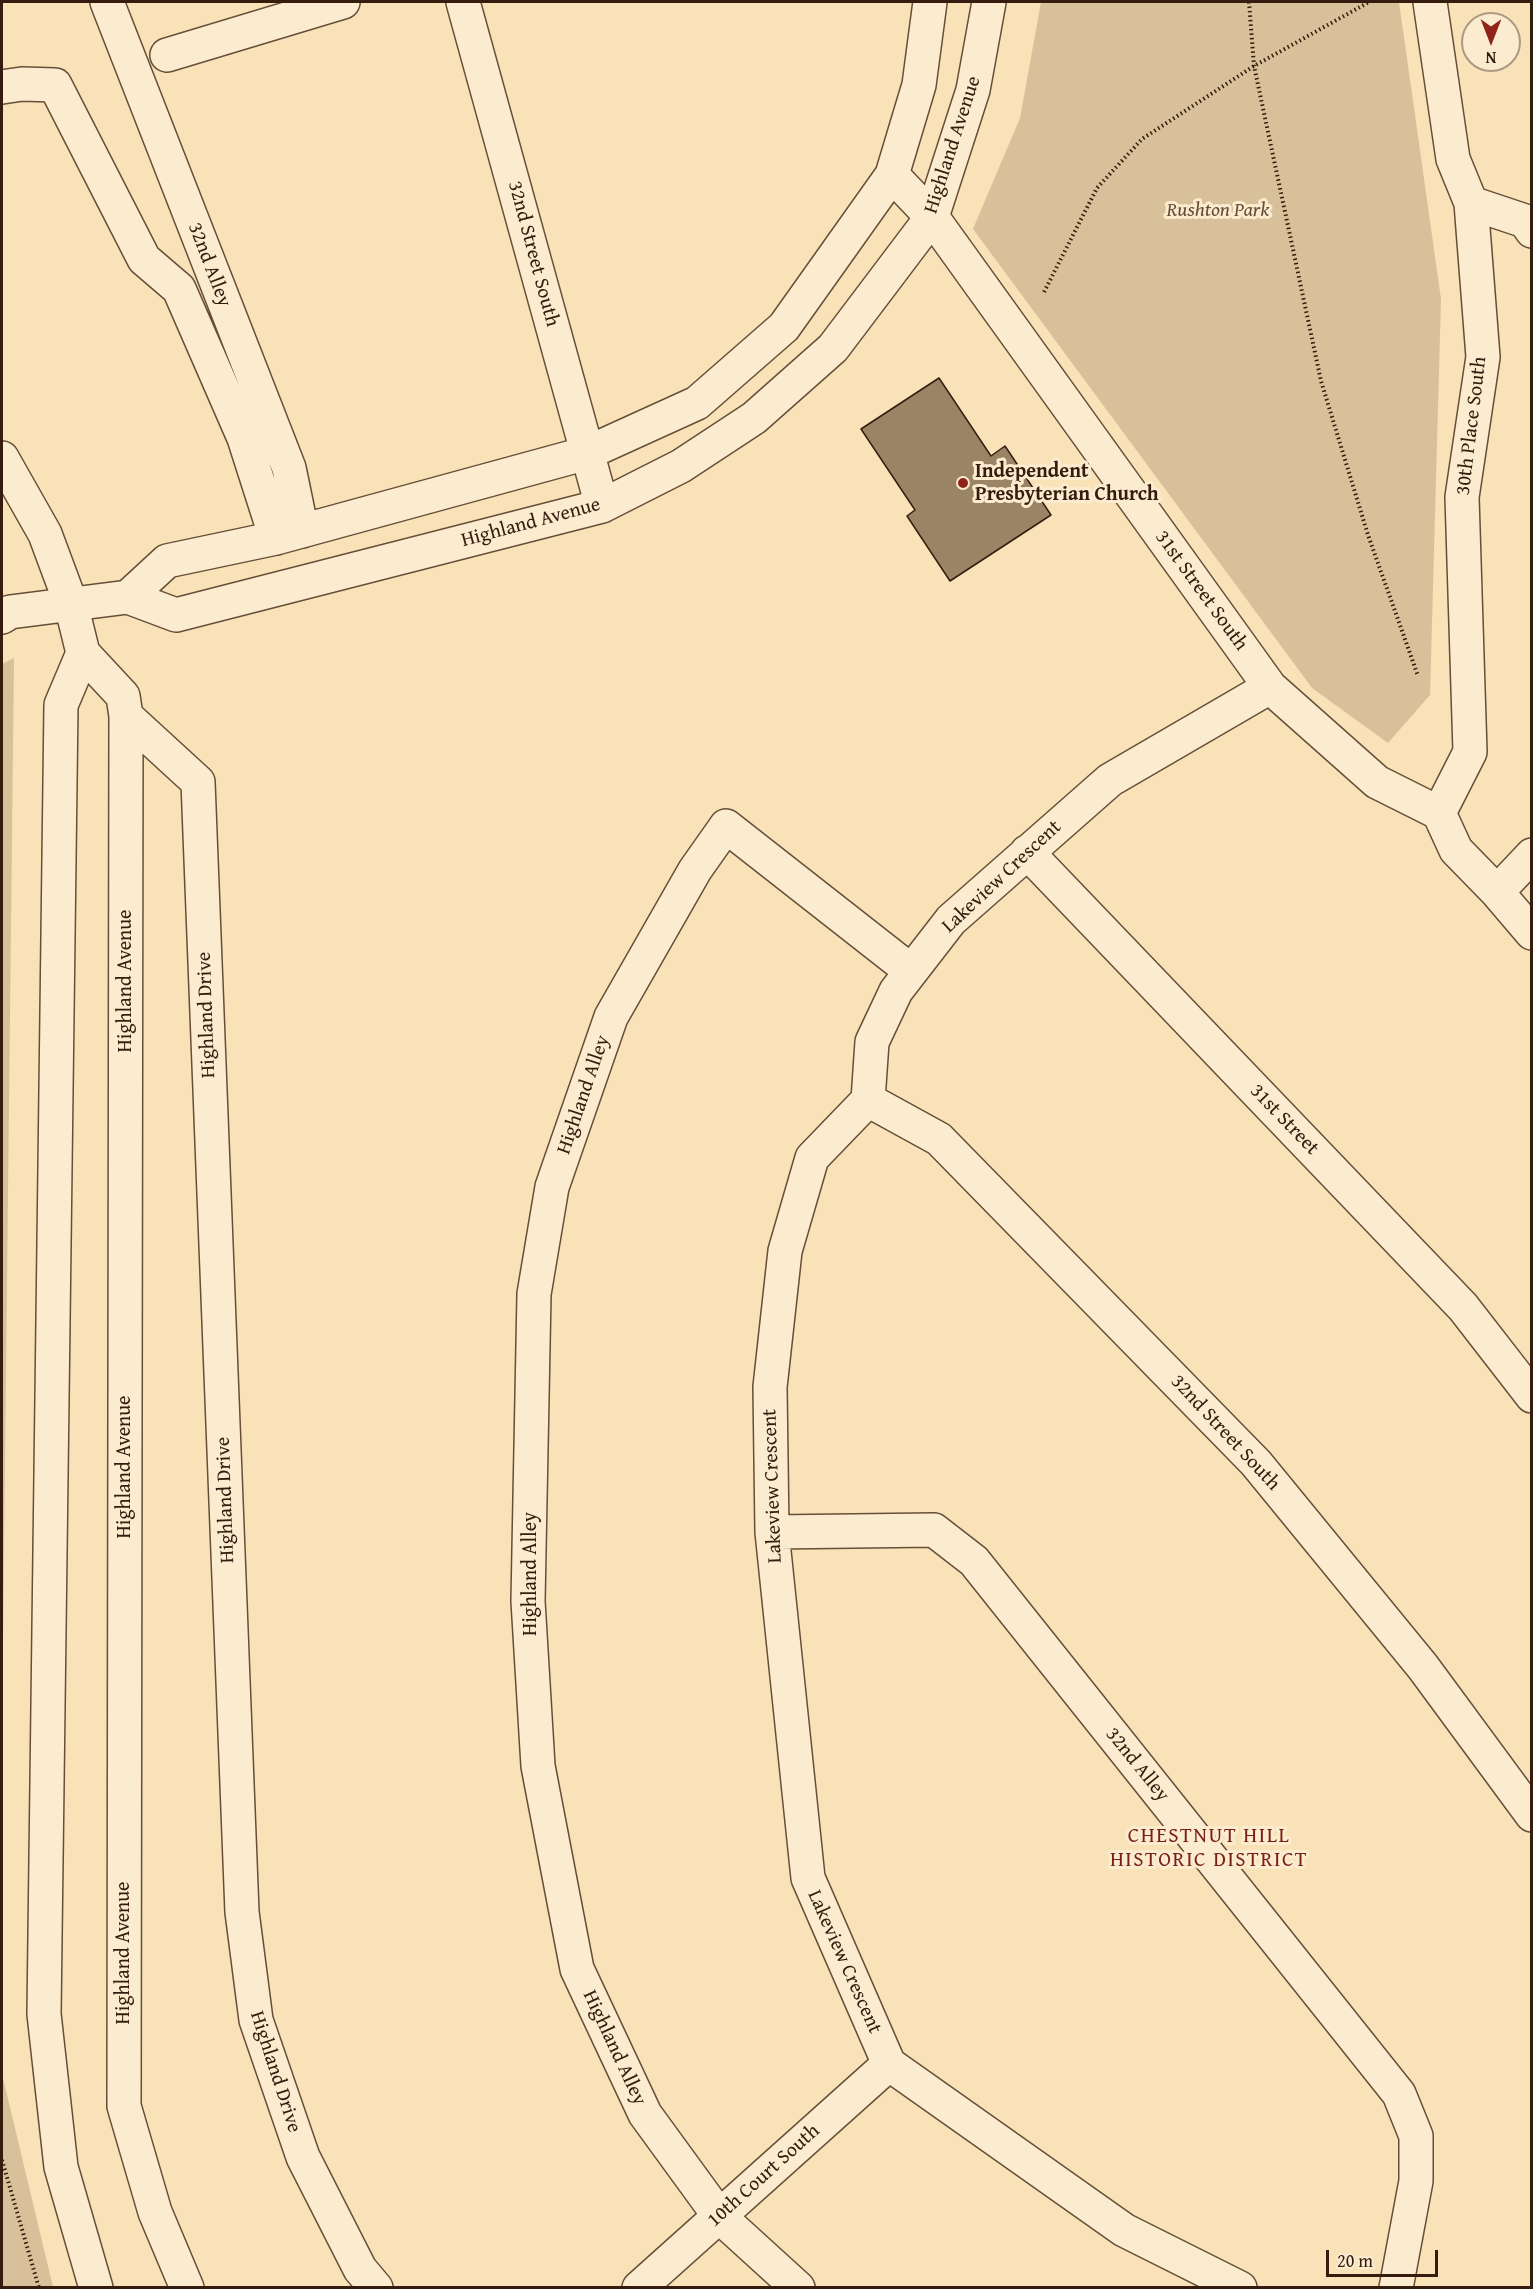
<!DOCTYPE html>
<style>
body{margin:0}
#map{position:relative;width:1533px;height:2289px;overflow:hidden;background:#f9e2b7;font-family:"Gentium Book Plus",serif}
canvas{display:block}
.frame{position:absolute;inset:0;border:3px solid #351c0e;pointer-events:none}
.north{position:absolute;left:1461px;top:12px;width:60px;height:60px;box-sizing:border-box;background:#fbecd0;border:2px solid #ac9982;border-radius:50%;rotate:180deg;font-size:16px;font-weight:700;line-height:24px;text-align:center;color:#351c0e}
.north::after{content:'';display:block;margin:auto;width:21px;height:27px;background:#8f2418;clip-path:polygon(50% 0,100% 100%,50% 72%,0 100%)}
.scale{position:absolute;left:1326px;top:2250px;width:112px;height:27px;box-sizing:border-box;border:3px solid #351c0e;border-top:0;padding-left:8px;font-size:18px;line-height:21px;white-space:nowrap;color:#351c0e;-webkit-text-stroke:4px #fbecd0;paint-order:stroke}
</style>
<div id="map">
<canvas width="1533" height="2289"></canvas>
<div class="frame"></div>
<div class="north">N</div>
<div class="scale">20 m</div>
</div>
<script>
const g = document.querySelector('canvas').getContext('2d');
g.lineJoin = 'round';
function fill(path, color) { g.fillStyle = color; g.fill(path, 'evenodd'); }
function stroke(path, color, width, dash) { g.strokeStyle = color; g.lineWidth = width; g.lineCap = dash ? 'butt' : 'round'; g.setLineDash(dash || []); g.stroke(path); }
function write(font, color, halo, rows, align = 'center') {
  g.font = font + ' "Gentium Book Plus",serif'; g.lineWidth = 6; g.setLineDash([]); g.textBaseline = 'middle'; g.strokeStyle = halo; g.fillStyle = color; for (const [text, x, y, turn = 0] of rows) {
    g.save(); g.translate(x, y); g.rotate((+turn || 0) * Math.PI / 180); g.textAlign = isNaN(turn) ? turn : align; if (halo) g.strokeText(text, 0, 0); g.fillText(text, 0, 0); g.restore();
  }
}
fill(new Path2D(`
 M1041 2H1399L1441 299 1430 695 1388 743 1312 688 973 229 1020 118Z
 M14 658 2 1729V664Z
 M2 2074 53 2287H2Z`), '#d8c09a');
const building = new Path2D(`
 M939 378 991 456 1005 446 1051 515 950 581 907 516 915 510 861 429Z`);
fill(building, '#9b8366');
stroke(building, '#351c0e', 1.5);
const minor = new Path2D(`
 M107 2 289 468 302 531
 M463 2 602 506
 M1430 2 1453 159 1471 203 1483 357 1462 497 1470 752 1439 813
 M167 55 343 2
 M2 87 22 84 55 85 144 259 179 289 244 438 276 538
 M892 175 932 217 1270 687 1377 782 1439 813 1456 850 1497 892 1532 933
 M1471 203 1525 221 1532 231
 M2 458 45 534 71 604 83 653 123 696 126 716 124 2106 155 2212 187 2288
 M128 597 167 561 276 538 587 453 697 403 784 327 892 175 919 85 930 2
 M2 617 10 612 128 597 176 615 602 506 681 466 754 418 833 348 932 217 973 90 989 2
 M83 653 61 705 44 2014 61 2167 96 2288
 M126 716 198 782 242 1912 256 2020 303 2157 360 2269 376 2288
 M1027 852 1463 1307 1532 1396
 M1497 892 1532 855
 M868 1100 939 1139 1256 1463 1423 1667 1532 1815
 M772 1532 934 1530 974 1561 1399 2094 1416 2136V2181L1396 2288
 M639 2288 889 2064
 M798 2288 720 2217 645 2114 577 1969 538 1766 528 1601 534 1294 552 1187 611 1017 695 870 726 826 911 971
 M1240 2288 1124 2230 889 2064 808 1878 772 1532 770 1387 785 1251 812 1158 868 1100 872 1042 896 991 951 920 1110 780 1270 687`);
stroke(minor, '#664e38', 36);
stroke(new Path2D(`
 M1249 2 1254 66 1321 381 1368 535 1418 676
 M1044 292 1097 188 1142 139 1254 66 1369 2
 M2 2160 39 2288`), '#351c0e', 4, [1.5, 3]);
stroke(minor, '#fbecd0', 33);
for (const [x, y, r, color] of [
 [963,483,6,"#8f2418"]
]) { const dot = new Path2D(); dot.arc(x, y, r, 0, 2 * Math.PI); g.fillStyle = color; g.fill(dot); stroke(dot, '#fbecd0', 2); }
write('20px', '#351c0e', '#fbecd0', [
 ["Highland Avenue",953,145,-72],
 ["32nd Street South",533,254,75],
 ["32nd Alley",209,265,69],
 ["30th Place South",1472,426,-83],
 ["Highland Avenue",531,523,-15],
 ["31st Street South",1201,591,54],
 ["Lakeview Crescent",1002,877,-43],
 ["Highland Avenue",126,981,-90],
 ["Highland Drive",207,1015,-92],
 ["Highland Alley",584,1095,-71],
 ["31st Street",1284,1120,46],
 ["32nd Street South",1225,1433,47],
 ["Highland Avenue",125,1467,-90],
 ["Lakeview Crescent",773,1486,-92],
 ["Highland Drive",226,1500,-92],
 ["Highland Alley",531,1574,-90],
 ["32nd Alley",1137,1765,51],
 ["Highland Avenue",124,1953,-90],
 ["Lakeview Crescent",844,1962,66],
 ["Highland Alley",614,2048,65],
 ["Highland Drive",275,2072,72],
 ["10th Court South",764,2176,-42]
]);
write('italic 20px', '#664d38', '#fbecd0', [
 ["Rushton Park",1218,211]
]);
write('bold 20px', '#351c0e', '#fbecd0', [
 ["Independent",975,472],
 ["Presbyterian Church",975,495]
], 'left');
g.letterSpacing = '1.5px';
write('21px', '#7a1f14', '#fbecd0', [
 ["CHESTNUT HILL",1209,1837],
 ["HISTORIC DISTRICT",1209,1861]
]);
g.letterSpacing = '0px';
</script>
